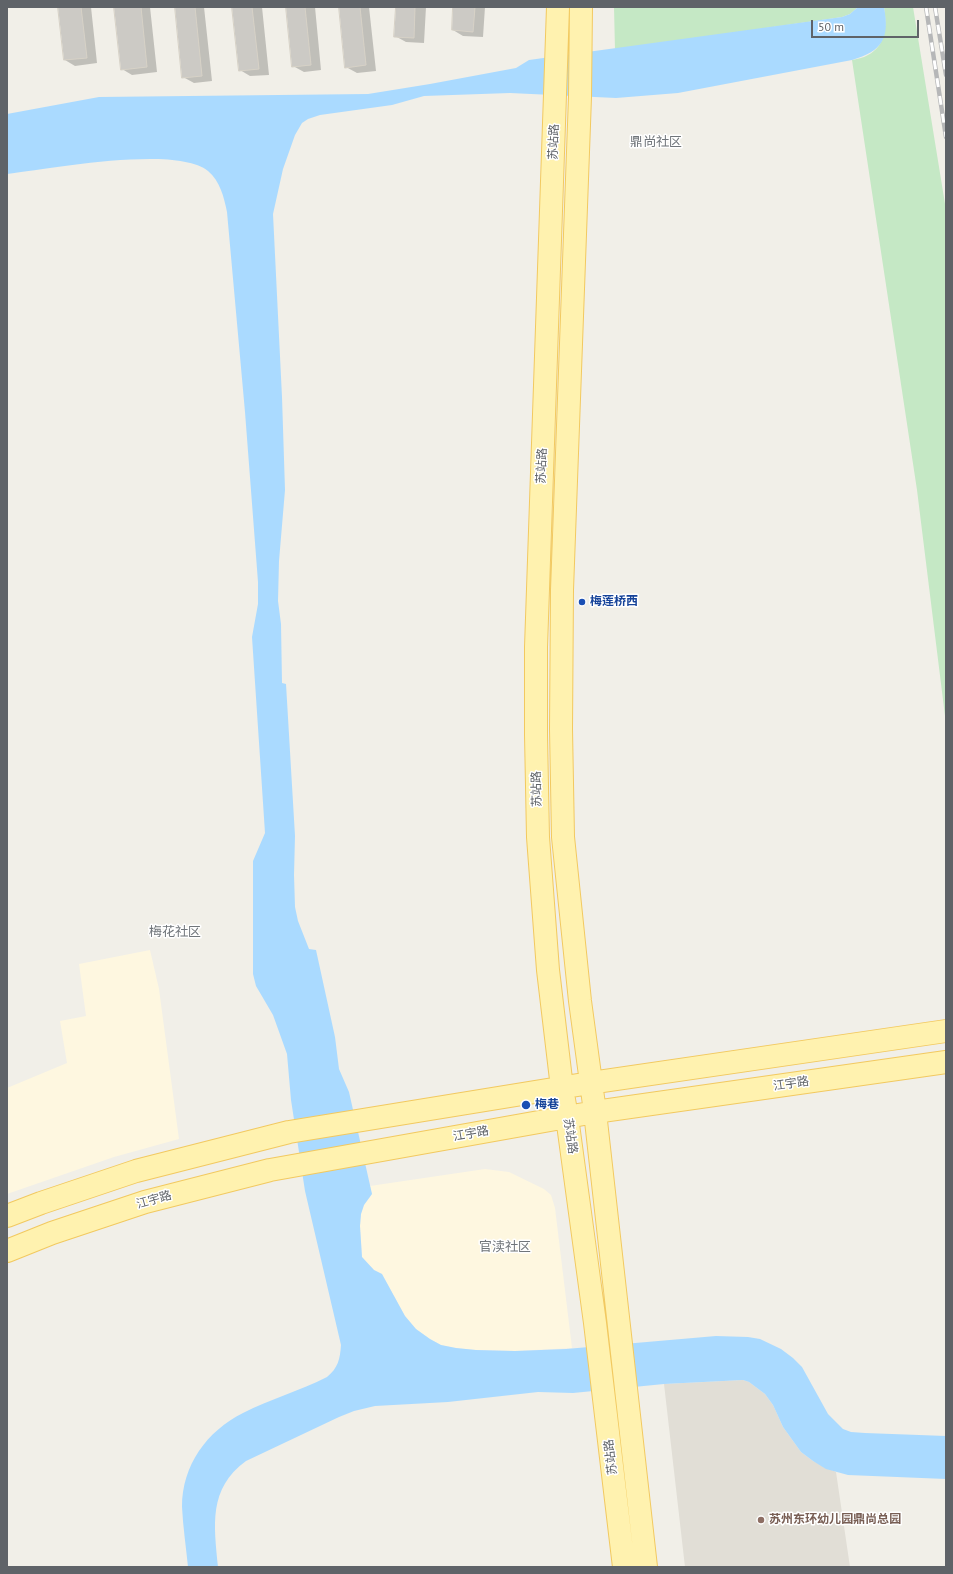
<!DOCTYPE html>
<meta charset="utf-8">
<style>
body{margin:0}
#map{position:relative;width:953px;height:1574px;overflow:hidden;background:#f1efe8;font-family:"PT Sans",sans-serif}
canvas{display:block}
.frame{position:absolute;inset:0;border:8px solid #5f6368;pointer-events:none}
.scale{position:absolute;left:811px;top:20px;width:108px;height:18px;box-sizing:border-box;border:2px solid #5f6368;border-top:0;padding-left:5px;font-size:12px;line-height:14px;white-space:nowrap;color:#5f6368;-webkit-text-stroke:3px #fff;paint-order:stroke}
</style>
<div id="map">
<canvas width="953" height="1574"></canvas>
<div class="frame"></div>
<div class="scale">50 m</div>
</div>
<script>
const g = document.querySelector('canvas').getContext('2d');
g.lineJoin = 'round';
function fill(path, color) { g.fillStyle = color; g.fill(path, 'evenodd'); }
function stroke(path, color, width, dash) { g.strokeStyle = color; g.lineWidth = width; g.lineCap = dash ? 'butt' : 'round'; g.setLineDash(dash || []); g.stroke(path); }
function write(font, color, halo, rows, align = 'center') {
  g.font = font + ' "PT Sans","Noto Sans SC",sans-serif'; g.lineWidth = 3; g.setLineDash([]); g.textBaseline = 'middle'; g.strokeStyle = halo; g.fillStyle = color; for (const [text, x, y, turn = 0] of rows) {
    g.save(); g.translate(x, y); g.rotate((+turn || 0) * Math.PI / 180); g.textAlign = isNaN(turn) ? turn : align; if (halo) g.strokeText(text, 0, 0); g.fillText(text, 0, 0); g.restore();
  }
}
fill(new Path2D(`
 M150 950 159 989 179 1139 114 1157 7 1194V1088L67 1063 60 1021 86 1016 79 964Z
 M485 1169 509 1172 544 1189 551 1195 555 1208 572 1348 515 1351 476 1350 456 1348 441 1345 430 1339 416 1329 405 1316 382 1274 374 1270 362 1257 360 1226 361 1214 364 1205 372 1194 370 1186Z`), '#fef7e0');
fill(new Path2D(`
 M743 1380 749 1382 765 1394 773 1405 783 1427 801 1452 813 1461 836 1472 850 1567H685L664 1384Z`), '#e1ded6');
fill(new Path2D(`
 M614 7H858L850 14 842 17 615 50Z
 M884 7H913L946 210V724L917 490 852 60C857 59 863 58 868 55 886 46 887 25 884 7Z`), '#c5e8c5');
fill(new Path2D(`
 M858 7H884C890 39 882 51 852 60L678 93 616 98 510 93 424 96 392 105 320 115 308 119 302 123 295 135 283 169 273 214 282 397 285 490 279 561 278 601 281 624 282 683 286 684 295 836 294 875 295 907 298 921 309 949 316 950 335 1037 339 1069 349 1092 372 1194 364 1205 361 1214 360 1226 362 1257 374 1270 382 1274 405 1316 416 1329 430 1339 441 1345 456 1348 476 1350 515 1351 566 1349 716 1336 748 1337 760 1339 781 1349 793 1358 802 1367 828 1414 843 1429 851 1432 865 1433 946 1436V1479L848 1475 826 1469 813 1461 801 1452 783 1427 773 1405 765 1394 749 1382 743 1380 664 1384 573 1393 538 1392 448 1402 375 1406 354 1411 339 1417 246 1461C208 1489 214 1525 218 1567H188C186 1547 183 1527 182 1507 182 1465 207 1431 243 1413 270 1399 300 1391 327 1377 338 1368 340 1359 341 1345L305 1191 291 1100 287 1054 273 1015 256 986 253 974V861L265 833 252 637 258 604V582L245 412 227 212C224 197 220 181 208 171 175 145 51 169 7 174V114L99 97 368 94 430 84 516 68 529 60 842 17 850 14Z`), '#aadaff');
fill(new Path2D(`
 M59 7H91L97 63 75 66 65 60Z
 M115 7H150L157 72 132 75 122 69Z
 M176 7H204L212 81 194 83 183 77Z
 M233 7H262L269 75 250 76 240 70Z
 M287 7H315L321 70 304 72 293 66Z
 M340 7H369L376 71 357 73 346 67Z
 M397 7H426L424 43 406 42 395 36Z
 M454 7H485L483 37 463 36 453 30Z`), '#0003');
const building = new Path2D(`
 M58 7H81L87 58 64 60Z
 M114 7H141L147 67 121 70Z
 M175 7H195L202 76 182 78Z
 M232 7H252L259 69 239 71Z
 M286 7H305L311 65 292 67Z
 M339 7H360L366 65 345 68Z
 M396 7H415L414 38 394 37Z
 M453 7H475L473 32 452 30Z`);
fill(building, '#cccac5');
stroke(building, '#d6d1c6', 1);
const major = new Path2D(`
 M558 7 536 647V735L538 837 548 970 562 1088 567 1117 595 1323 624 1567
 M581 7 580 97 562 590 561 729 563 837 580 1001 595 1112 646 1567
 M7 1216 41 1203 136 1171 289 1132 590 1083 946 1031
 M7 1251 52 1233 145 1202 270 1170 595 1112 946 1062`);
stroke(major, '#f2c960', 24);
stroke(major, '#fff2af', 22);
const rail = new Path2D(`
 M926 7 946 137
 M935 7 946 75`);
stroke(rail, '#b6b7b8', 4.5);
stroke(rail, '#fff', 3, [9]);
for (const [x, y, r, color] of [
 [582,602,4,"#1a4fb4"],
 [526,1105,5,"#1a4fb4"],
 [761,1520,4,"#8d6e63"]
]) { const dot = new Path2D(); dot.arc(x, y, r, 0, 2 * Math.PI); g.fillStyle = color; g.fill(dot); stroke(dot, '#fff', 1.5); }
write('12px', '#5f6368', '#fff', [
 ["苏站路",554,142,-88],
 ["苏站路",542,466,-88],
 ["苏站路",537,789,-91],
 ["江宇路",791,1084,-8],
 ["江宇路",471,1134,-10],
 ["苏站路",570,1136,82],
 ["江宇路",154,1200,-16],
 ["苏站路",611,1457,-97]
]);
write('bold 12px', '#164399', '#fff', [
 ["梅莲桥西",590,602],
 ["梅巷",535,1105]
], 'left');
write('bold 12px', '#785e54', '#fff', [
 ["苏州东环幼儿园鼎尚总园",769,1520]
], 'left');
write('13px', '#70757a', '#fff', [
 ["鼎尚社区",656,142],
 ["梅花社区",175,932],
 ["官渎社区",505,1247]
]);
</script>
